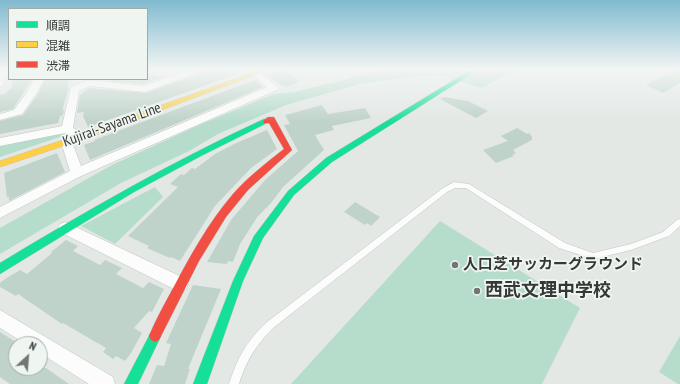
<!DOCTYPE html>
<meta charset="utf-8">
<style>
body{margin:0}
#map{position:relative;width:680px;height:384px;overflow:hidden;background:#e3e8e5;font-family:"PT Sans Narrow","Noto Sans JP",sans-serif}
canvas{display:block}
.legend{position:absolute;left:8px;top:8px;width:140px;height:72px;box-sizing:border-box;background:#eff6f2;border:1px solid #a5aaa7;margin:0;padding:5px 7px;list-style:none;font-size:12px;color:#363837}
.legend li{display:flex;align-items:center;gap:8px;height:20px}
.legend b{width:20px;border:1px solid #a5aaa7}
.north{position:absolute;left:8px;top:336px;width:40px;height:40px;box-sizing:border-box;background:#eff6f2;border:1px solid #a5aaa7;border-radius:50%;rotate:26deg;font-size:11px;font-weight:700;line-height:16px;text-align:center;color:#363837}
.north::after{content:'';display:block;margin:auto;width:14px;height:18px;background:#737674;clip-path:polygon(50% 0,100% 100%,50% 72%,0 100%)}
</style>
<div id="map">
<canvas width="680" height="384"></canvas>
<ul class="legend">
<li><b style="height:5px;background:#16e098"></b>順調</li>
<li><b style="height:5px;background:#ffcf43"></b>混雑</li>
<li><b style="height:5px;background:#f24e42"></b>渋滞</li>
</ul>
<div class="north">N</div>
</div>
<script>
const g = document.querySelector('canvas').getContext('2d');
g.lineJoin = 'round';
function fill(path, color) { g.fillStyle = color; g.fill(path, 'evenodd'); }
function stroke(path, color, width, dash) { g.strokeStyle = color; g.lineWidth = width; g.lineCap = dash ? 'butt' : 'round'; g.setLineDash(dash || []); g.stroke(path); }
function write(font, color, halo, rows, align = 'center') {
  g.font = font + ' "PT Sans Narrow","Noto Sans JP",sans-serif'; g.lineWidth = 3.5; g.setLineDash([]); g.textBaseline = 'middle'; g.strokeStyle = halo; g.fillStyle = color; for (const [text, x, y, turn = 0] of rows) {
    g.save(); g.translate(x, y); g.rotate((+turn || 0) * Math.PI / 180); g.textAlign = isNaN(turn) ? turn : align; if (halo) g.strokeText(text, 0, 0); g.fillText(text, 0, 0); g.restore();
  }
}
fill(new Path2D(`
 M393 69H524L503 76 482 88 439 75 402 78 360 84 286 105 218 134 189 151 121 183 0 254V228L112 165 197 126 274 94 294 92 340 81 364 73Z
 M61 134 66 135 0 157V145Z
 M155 187 163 197 115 244 81 226Z
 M440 221 580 308 542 384H291Z
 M680 336V384H678L659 372Z`), '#b6dccc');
fill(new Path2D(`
 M212 69H239L243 72 88 127 83 116 84 112 77 113 80 95 89 88 146 93Z
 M674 69H680V83L663 93 646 85Z
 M284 70 300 82 286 87 284 85 282 86 268 75Z
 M147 75 161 76 162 78 144 84 108 81 110 79H147Z
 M12 79H32L13 109 0 112V95L5 94 12 87Z
 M45 79H70L67 87H69L62 111 64 109 63 115 60 116 58 123 0 134V121L23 115 38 94Z
 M255 80 263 87 90 160 84 145 95 141 94 140Z
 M444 97 468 101 488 111 476 118 440 99Z
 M322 105 328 114 365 108 371 118 332 126 334 130 315 135 324 150 283 187 271 203 258 216 240 244 233 262 228 261 227 264 207 262 231 220 265 180 298 151 284 125 290 124 285 115Z
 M517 128 527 134 529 133 532 137V140L513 150 516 153 512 155 514 156 496 163 483 150 508 141 501 136Z
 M267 130 277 149 251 168 215 206 180 261 171 257 170 258 147 248 149 246 128 236 178 187 170 184 181 174 184 175 192 168 195 169 215 154 234 144Z
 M57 153 65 172 9 201V197H7L4 173Z
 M355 202 380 217 371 226 367 223 365 225 344 212Z
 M66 240 78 246 73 251 100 265 105 260 122 268 116 274 143 288 149 282 164 289 152 312 149 311 134 328 142 333 131 353 125 361 116 356 113 359 103 352 106 348 63 323 62 324 18 294 16 296 0 287V283L5 279 20 270 27 274 52 253 51 252Z
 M193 285 221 289 188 369H190L185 384H149L157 365 164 366 171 344 166 343Z
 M0 332 16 342V368H46L69 384H10L0 377Z`), '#bfd3ca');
const lane = new Path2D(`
 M1 72 5 73 3 85 0 87V75Z
 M454 182 469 184 565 243 593 253 631 244 663 232 677 220 680 219V226L669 236 631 250 593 259 559 248 466 188H455L447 192 273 328C255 347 247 359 239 384H229C238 357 246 342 267 322L443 188Z`);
const street = new Path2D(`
 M9 69V75L0 77V71Z
 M191 69H204L202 71 145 92 90 86 79 91 73 128 85 134 87 137 85 140H77L65 133 0 146V138L62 126 71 87 89 80 144 86Z
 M246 69H255L279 88 277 90 81 176 0 218V207L70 171 61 142 63 139H71L81 166 267 87Z
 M34 79H44L37 93 22 114 0 120V114L14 110 27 92Z
 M65 222 186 279 188 284 186 289 180 291 174 289 60 232 58 228 60 224Z
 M0 310 113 377 115 384H89L40 353V344H26L0 328Z`);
const fast = new Path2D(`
 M472 69H479L332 162 294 195 263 238 243 281 207 384H193L233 281 254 236 288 191 326 158Z
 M264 119H270L271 121 201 156 134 192 0 274V263C86 211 173 161 264 119Z
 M155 330 159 332 161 336 138 384H124L151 332Z`);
const slow = new Path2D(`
 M263 69H271L84 139 0 167V161L78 135Z`);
const jam = new Path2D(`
 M268 117H274L292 150 248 190 226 217 199 261 159 340 155 342 151 340 149 336C155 321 163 307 171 292 189 258 208 223 233 194 248 177 266 163 284 149L269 123H264L263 121Z`);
stroke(lane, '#c0c4c2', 1);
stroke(street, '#c0c4c2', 1);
stroke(fast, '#c0c4c2', 1);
stroke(slow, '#c0c4c2', 1);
stroke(jam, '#c0c4c2', 1);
fill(lane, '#fbfcfb');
fill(street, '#fbfcfb');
fill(fast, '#16e098');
fill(slow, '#ffcf43');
fill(jam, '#f24e42');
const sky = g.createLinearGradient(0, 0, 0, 122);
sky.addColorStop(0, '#80bad0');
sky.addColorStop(0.57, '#f2f5f3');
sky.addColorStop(1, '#f2f5f300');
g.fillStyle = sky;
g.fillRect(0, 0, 680, 122);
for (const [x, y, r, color] of [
 [455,265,4,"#737674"],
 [477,291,4,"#737674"]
]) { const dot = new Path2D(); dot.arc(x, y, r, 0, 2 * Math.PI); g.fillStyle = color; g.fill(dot); stroke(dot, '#eff6f2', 1.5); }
write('15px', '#363837', '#eff6f2', [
 ["Kujirai-Sayama Line",112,125,-20]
]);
write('bold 15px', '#363837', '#eff6f2', [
 ["人口芝サッカーグラウンド",463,265]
], 'left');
write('bold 18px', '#363837', '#eff6f2', [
 ["西武文理中学校",485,291]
], 'left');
</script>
